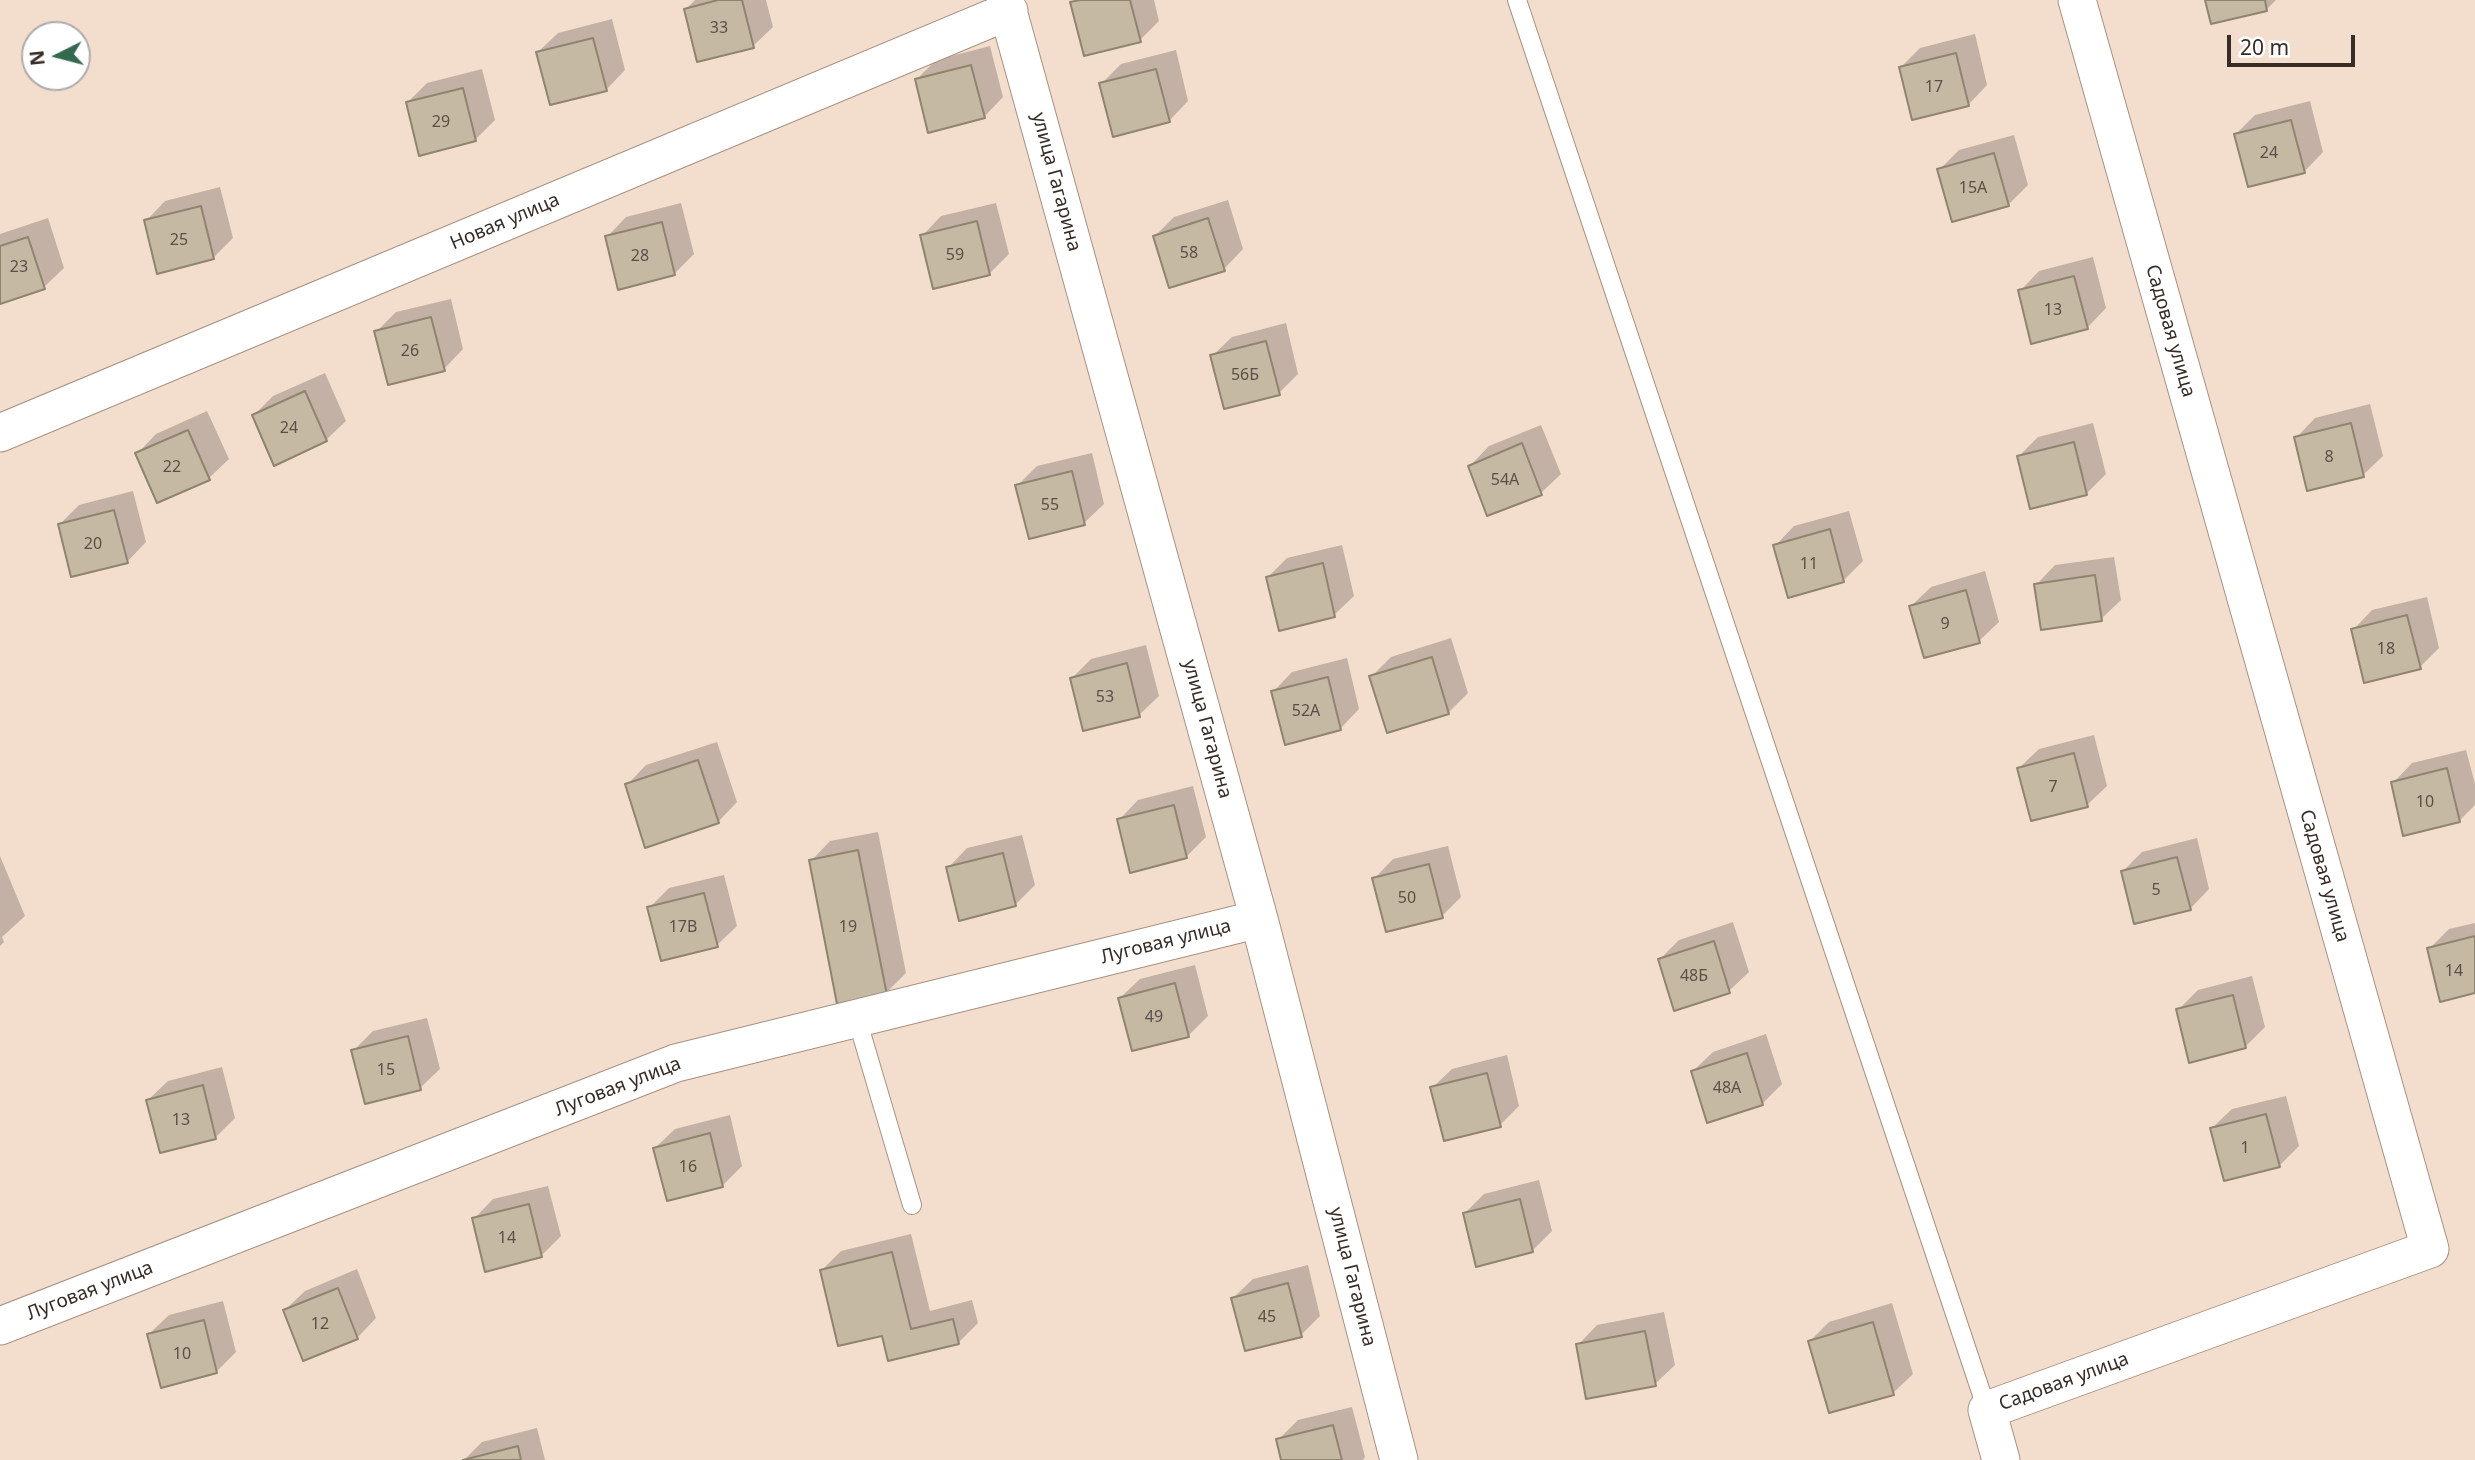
<!DOCTYPE html>
<meta charset="utf-8">
<style>
body{margin:0}
#map{position:relative;width:2475px;height:1460px;overflow:hidden;background:#f3decd;font-family:"Noto Sans",sans-serif}
canvas{display:block}
.north{position:absolute;left:21px;top:21px;width:70px;height:70px;box-sizing:border-box;background:#fff;border:2px solid #afaba9;border-radius:50%;rotate:264deg;font-size:19px;font-weight:700;line-height:28px;text-align:center;color:#362d27}
.north::after{content:'';display:block;margin:auto;width:24px;height:32px;background:#326950;clip-path:polygon(50% 0,100% 100%,50% 72%,0 100%)}
.scale{position:absolute;left:2227px;top:35px;width:128px;height:32px;box-sizing:border-box;border:4px solid #362d27;border-top:0;padding-left:9px;font-size:21px;line-height:24px;white-space:nowrap;color:#362d27;-webkit-text-stroke:5px #fff;paint-order:stroke}
</style>
<div id="map">
<canvas width="2475" height="1460"></canvas>
<div class="north">N</div>
<div class="scale">20 m</div>
</div>
<script>
const g = document.querySelector('canvas').getContext('2d');
g.lineJoin = 'round';
function fill(path, color) { g.fillStyle = color; g.fill(path, 'evenodd'); }
function stroke(path, color, width, dash) { g.strokeStyle = color; g.lineWidth = width; g.lineCap = dash ? 'butt' : 'round'; g.setLineDash(dash || []); g.stroke(path); }
function write(font, color, halo, rows, align = 'center') {
  g.font = font + ' "Noto Sans",sans-serif'; g.lineWidth = 6; g.setLineDash([]); g.textBaseline = 'middle'; g.strokeStyle = halo; g.fillStyle = color; for (const [text, x, y, turn = 0] of rows) {
    g.save(); g.translate(x, y); g.rotate((+turn || 0) * Math.PI / 180); g.textAlign = isNaN(turn) ? turn : align; if (halo) g.strokeText(text, 0, 0); g.fillText(text, 0, 0); g.restore();
  }
}
fill(new Path2D(`
 M695 0H766L773 27 753 46 686 9Z
 M1075 0H1154L1159 21 1140 40 1072 3Z
 M2207 0H2276L2267 9Z
 M612 19 625 70 606 90 538 52 558 33Z
 M1975 34 1987 85 1968 105 1901 67 1920 48Z
 M990 46 1003 97 984 117 917 79 936 60Z
 M1176 50 1188 101 1169 121 1101 84 1121 64Z
 M482 69 495 120 475 140 408 102 427 83Z
 M2310 101 2323 152 2304 172 2236 134 2255 115Z
 M2014 135 2028 185 2008 205 1939 170 1959 150Z
 M220 187 233 238 213 258 146 221 165 201Z
 M1228 200 1243 249 1224 269 1155 236 1174 217Z
 M681 203 694 254 674 274 607 237 626 217Z
 M996 203 1009 254 990 273 922 236 941 216Z
 M48 218 64 268 44 287 0 302V234Z
 M2093 257 2106 308 2087 328 2020 291 2039 271Z
 M451 299 463 349 444 369 376 332 396 312Z
 M1286 323 1298 374 1279 393 1212 356 1232 337Z
 M325 373 346 421 326 440 254 415 273 396Z
 M2370 404 2383 456 2363 475 2296 438 2315 418Z
 M207 411 229 459 209 478 137 454 156 434Z
 M2093 423 2106 474 2086 494 2019 456 2038 437Z
 M1541 425 1561 474 1541 493 1470 466 1489 446Z
 M1092 453 1104 504 1084 523 1017 486 1037 466Z
 M133 491 146 542 127 562 60 524 79 505Z
 M1849 511 1863 561 1843 581 1775 546 1794 526Z
 M1342 545 1354 596 1334 615 1267 578 1287 558Z
 M2114 557 2121 600 2101 619 2036 585 2055 565Z
 M1985 571 1999 622 1979 641 1911 606 1931 587Z
 M2427 597 2439 648 2420 667 2353 630 2372 610Z
 M1451 638 1468 693 1448 713 1371 677 1391 657Z
 M1146 645 1159 696 1139 715 1072 678 1091 659Z
 M1347 658 1359 709 1340 729 1273 692 1292 672Z
 M2094 735 2107 786 2087 805 2019 768 2039 749Z
 M717 742 737 802 718 822 627 785 646 765Z
 M2466 750 2475 784V805L2460 820 2405 834 2393 783 2412 763Z
 M1193 786 1206 837 1186 857 1119 820 1138 800Z
 M878 832 906 973 886 993 811 861 830 841Z
 M1022 835 1035 885 1015 905 948 868 967 848Z
 M2197 838 2209 889 2190 909 2123 871 2142 852Z
 M1448 846 1461 897 1442 916 1374 879 1393 859Z
 M0 856 25 916 2 937 4 942 0 946Z
 M724 875 737 926 717 945 649 908 669 888Z
 M1733 922 1749 972 1729 991 1660 959 1679 940Z
 M2475 923V991L2429 949 2449 929Z
 M1195 965 1208 1016 1188 1036 1120 998 1140 979Z
 M2252 976 2265 1027 2245 1047 2178 1010 2198 990Z
 M427 1018 440 1069 420 1088 353 1051 373 1031Z
 M1766 1034 1782 1084 1762 1104 1693 1071 1713 1052Z
 M1507 1055 1519 1106 1500 1125 1432 1088 1452 1069Z
 M222 1067 235 1118 215 1138 148 1100 168 1081Z
 M2286 1096 2299 1146 2279 1166 2212 1128 2232 1109Z
 M730 1115 742 1166 722 1186 655 1148 675 1129Z
 M1539 1180 1552 1231 1532 1251 1465 1213 1484 1194Z
 M548 1186 561 1236 541 1256 474 1219 493 1199Z
 M911 1234 930 1311 972 1300 978 1323 959 1342 884 1334 822 1270 841 1251Z
 M1308 1265 1320 1316 1301 1335 1233 1298 1253 1279Z
 M357 1269 376 1318 357 1338 285 1310 305 1291Z
 M223 1301 236 1352 216 1372 149 1334 169 1315Z
 M1892 1303 1913 1374 1893 1393 1810 1341 1829 1322Z
 M1664 1312 1675 1365 1655 1384 1578 1345 1597 1325Z
 M1352 1407 1365 1457 1363 1460H1283L1278 1440 1298 1420Z
 M537 1428 545 1460H464L482 1442Z`), '#0003');
const building = new Path2D(`
 M718 0H742L754 48 697 62 684 9Z
 M1080 0H1130L1141 42 1084 56 1070 2Z
 M2205 0H2265L2267 11 2211 24Z
 M593 38 607 91 550 105 536 52Z
 M1956 53 1969 106 1912 120 1899 67Z
 M971 65 985 118 928 133 915 79Z
 M1156 69 1170 122 1113 137 1099 83Z
 M463 88 476 141 419 156 406 102Z
 M2291 120 2305 173 2248 187 2234 134Z
 M1994 153 2009 206 1952 222 1937 169Z
 M201 206 214 259 157 274 144 220Z
 M1208 218 1225 271 1169 288 1153 236Z
 M977 221 990 275 933 289 920 235Z
 M662 222 675 275 618 290 605 236Z
 M28 237 45 289 0 304V246Z
 M2074 276 2088 329 2031 344 2018 290Z
 M431 317 445 371 388 385 374 331Z
 M1266 341 1280 395 1224 409 1210 355Z
 M305 391 327 441 274 466 252 415Z
 M2351 423 2364 477 2307 491 2294 437Z
 M188 430 210 480 157 503 135 453Z
 M2074 442 2087 495 2030 509 2017 456Z
 M1522 443 1542 495 1487 516 1468 466Z
 M1072 471 1085 525 1029 539 1015 485Z
 M114 510 128 563 71 577 58 524Z
 M1830 529 1844 582 1788 598 1773 545Z
 M1323 563 1335 617 1279 631 1266 577Z
 M2095 575 2102 621 2041 630 2034 584Z
 M1966 590 1980 643 1924 658 1909 606Z
 M2407 615 2421 669 2364 683 2351 629Z
 M1432 657 1449 714 1387 733 1369 676Z
 M1127 663 1140 717 1083 731 1070 678Z
 M1328 677 1341 730 1285 745 1271 691Z
 M2074 753 2088 807 2031 821 2017 768Z
 M698 760 719 823 645 848 625 784Z
 M2447 768 2460 822 2403 836 2391 782Z
 M1174 805 1187 858 1130 873 1117 819Z
 M858 850 887 995 837 1004 809 860Z
 M1003 853 1016 906 959 921 946 867Z
 M2177 857 2191 910 2134 924 2121 871Z
 M1429 864 1443 918 1386 932 1372 878Z
 M704 893 718 947 661 961 647 907Z
 M2475 936V993L2440 1002 2427 948Z
 M1714 941 1730 993 1674 1011 1658 959Z
 M1175 983 1189 1037 1132 1051 1118 998Z
 M2233 995 2246 1048 2189 1063 2176 1009Z
 M408 1036 421 1090 365 1104 351 1050Z
 M1747 1053 1763 1105 1707 1123 1691 1071Z
 M1487 1073 1501 1127 1444 1141 1430 1087Z
 M203 1085 216 1139 160 1153 146 1100Z
 M2266 1114 2280 1167 2224 1181 2210 1128Z
 M710 1133 723 1187 667 1201 653 1148Z
 M1520 1199 1533 1252 1476 1267 1463 1213Z
 M529 1204 542 1257 485 1272 472 1218Z
 M892 1252 911 1329 953 1319 959 1344 888 1361 882 1336 838 1346 820 1270Z
 M1288 1283 1302 1337 1245 1351 1231 1298Z
 M338 1288 358 1339 303 1361 283 1310Z
 M204 1320 217 1373 161 1388 147 1334Z
 M1873 1322 1894 1395 1829 1413 1808 1341Z
 M1645 1331 1656 1386 1586 1399 1576 1344Z
 M1333 1425 1342 1460H1281L1276 1439Z
 M518 1446 521 1460H463Z`);
fill(building, '#c5b9a3');
stroke(building, '#8f846f', 2);
const service = new Path2D(`
 M1517 0 1987 1410
 M857 1019 912 1205`);
const minor = new Path2D(`
 M1005 0 1259 919 1399 1460
 M0 433 1009 11
 M0 1326 676 1063 1259 919
 M2001 1460 1987 1410 2430 1249 2077 0`);
stroke(service, '#a69282', 20);
stroke(minor, '#a69282', 39);
stroke(service, '#fff', 18);
stroke(minor, '#fff', 37);
write('16px', '#5a5046', null, [
 ["33",719,28],
 ["17",1934,87],
 ["29",441,122],
 ["24",2269,153],
 ["15А",1973,188],
 ["25",179,240],
 ["58",1189,253],
 ["59",955,255],
 ["28",640,256],
 ["23",19,267],
 ["13",2053,310],
 ["26",410,351],
 ["56Б",1245,375],
 ["24",289,428],
 ["8",2329,457],
 ["22",172,467],
 ["54А",1505,480],
 ["55",1050,505],
 ["20",93,544],
 ["11",1809,564],
 ["9",1945,624],
 ["18",2386,649],
 ["53",1105,697],
 ["52А",1306,711],
 ["7",2053,787],
 ["10",2425,802],
 ["5",2156,890],
 ["50",1407,898],
 ["17В",683,927],
 ["19",848,927],
 ["14",2454,971],
 ["48Б",1694,976],
 ["49",1154,1017],
 ["15",386,1070],
 ["48А",1727,1088],
 ["13",181,1120],
 ["1",2245,1148],
 ["16",688,1167],
 ["14",507,1238],
 ["45",1267,1317],
 ["12",320,1324],
 ["10",182,1354]
]);
write('19px', '#362d27', '#fff', [
 ["улица Гагарина",1056,182,75],
 ["Новая улица",505,222,-23],
 ["Садовая улица",2170,331,74],
 ["улица Гагарина",1207,729,75],
 ["Садовая улица",2324,876,74],
 ["Луговая улица",1166,942,-14],
 ["Луговая улица",618,1087,-21],
 ["улица Гагарина",1352,1277,76],
 ["Луговая улица",90,1291,-21],
 ["Садовая улица",2064,1382,-20]
]);
</script>
